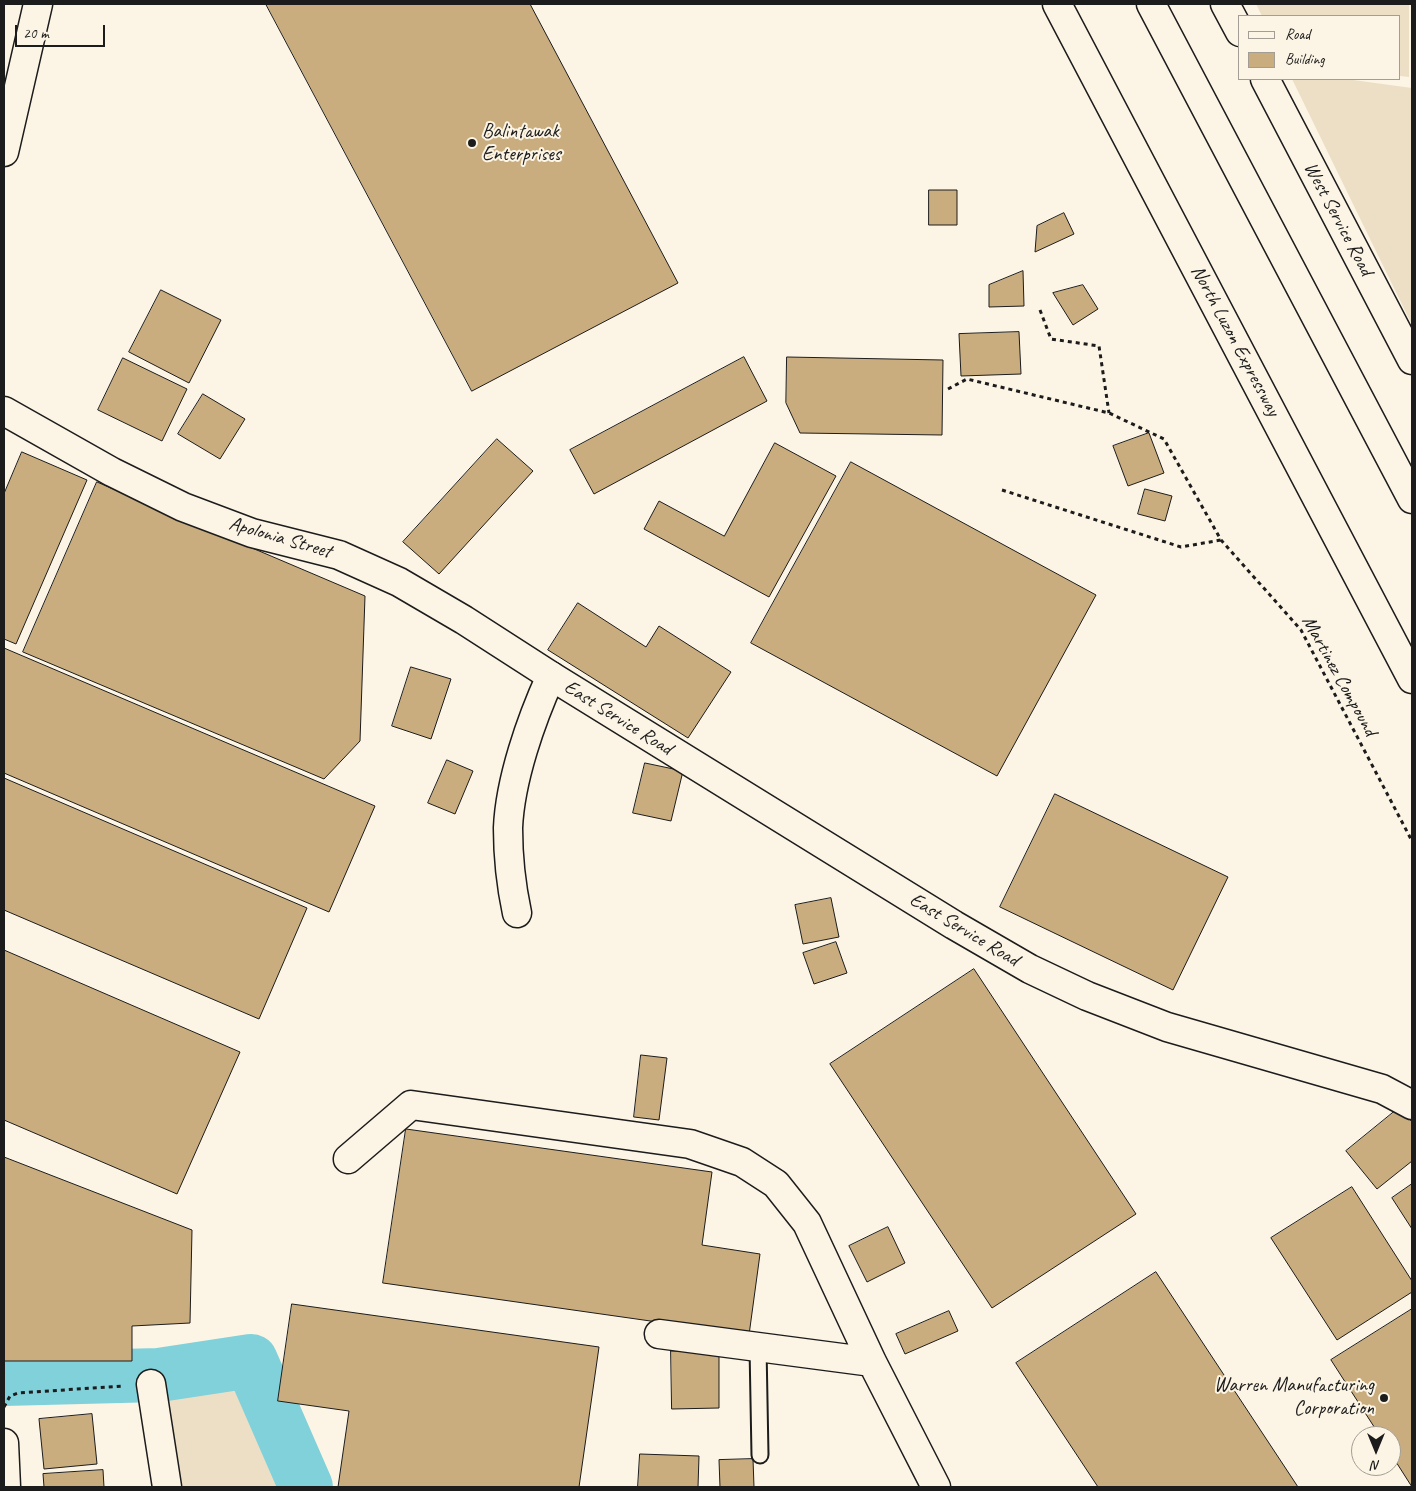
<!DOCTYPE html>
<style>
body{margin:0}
#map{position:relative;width:1416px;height:1491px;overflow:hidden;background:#fcf5e5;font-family:Caveat,sans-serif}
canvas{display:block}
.frame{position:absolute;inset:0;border:5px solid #1c1c1c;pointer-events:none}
.legend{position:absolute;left:1238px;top:15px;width:162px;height:65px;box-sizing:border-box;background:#fcf5e5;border:1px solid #a29e95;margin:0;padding:6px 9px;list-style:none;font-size:15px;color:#1c1c1c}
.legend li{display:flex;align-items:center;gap:10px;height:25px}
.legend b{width:25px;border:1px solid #a29e95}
.north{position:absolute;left:1351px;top:1426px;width:50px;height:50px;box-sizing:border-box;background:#fcf5e5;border:1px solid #a29e95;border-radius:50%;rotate:180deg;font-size:14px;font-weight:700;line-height:20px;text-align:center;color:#1c1c1c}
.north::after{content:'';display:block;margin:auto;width:18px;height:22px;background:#1c1c1c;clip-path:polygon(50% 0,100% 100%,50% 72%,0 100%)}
.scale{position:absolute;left:15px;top:25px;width:90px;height:22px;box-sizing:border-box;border:2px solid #1c1c1c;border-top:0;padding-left:6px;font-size:15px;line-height:18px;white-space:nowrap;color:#1c1c1c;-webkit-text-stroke:4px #fcf5e5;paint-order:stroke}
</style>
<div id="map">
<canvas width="1416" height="1491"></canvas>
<div class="frame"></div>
<ul class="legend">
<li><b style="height:6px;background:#fcf5e5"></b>Road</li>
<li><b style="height:14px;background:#caad7f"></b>Building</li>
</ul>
<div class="north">N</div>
<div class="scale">20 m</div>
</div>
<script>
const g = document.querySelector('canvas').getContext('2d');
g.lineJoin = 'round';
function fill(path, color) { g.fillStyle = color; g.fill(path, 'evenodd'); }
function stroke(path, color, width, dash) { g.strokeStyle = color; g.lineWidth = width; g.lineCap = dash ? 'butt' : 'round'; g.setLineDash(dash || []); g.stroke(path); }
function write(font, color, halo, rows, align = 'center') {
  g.font = font + ' Caveat,sans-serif'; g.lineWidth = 4; g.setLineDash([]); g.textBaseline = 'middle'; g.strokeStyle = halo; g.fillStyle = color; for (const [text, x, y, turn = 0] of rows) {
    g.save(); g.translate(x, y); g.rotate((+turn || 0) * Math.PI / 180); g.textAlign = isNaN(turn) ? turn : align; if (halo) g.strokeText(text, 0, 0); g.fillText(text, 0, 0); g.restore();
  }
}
fill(new Path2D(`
 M1256 4H1409V77L1400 76V16H1262Z
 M1292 79H1346L1412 88V325Z
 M247 1369 297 1487H183L162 1383Z`), '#eddfc6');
stroke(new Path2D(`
 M4 1379 159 1375 251 1361 306 1487`), '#80d1da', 54);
const building = new Path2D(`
 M266 4H530L678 283 472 391Z
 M929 190H957V225H929Z
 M1064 213 1074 234 1035 252 1037 226Z
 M1023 271 1024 306 989 307V285Z
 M1083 285 1098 309 1073 325 1053 293Z
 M161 290 221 320 189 383 129 352Z
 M1019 332 1021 374 961 376 959 334Z
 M744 357 767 401 594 494 570 450Z
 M787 357 943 360 942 435 800 433 786 403Z
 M123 358 187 389 162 441 98 410Z
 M203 394 245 419 220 459 178 434Z
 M1149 433 1164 473 1128 486 1113 446Z
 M497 439 533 471 439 574 403 542Z
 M775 443 836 476 769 597 644 529 659 501 724 536Z
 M22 452 87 480 16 644 4 639V494Z
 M851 462 1096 595 997 776 751 643Z
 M97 482 365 596 360 741 324 779 23 652Z
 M1145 489 1172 496 1165 521 1138 514Z
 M578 603 646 647 659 626 731 672 688 738 548 650Z
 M4 648 375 806 329 912 4 773Z
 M411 667 451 679 431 739 392 726Z
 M447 760 473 771 455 814 428 803Z
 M645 763 683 771 671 821 633 813Z
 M4 778 307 908 259 1019 4 910Z
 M1055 794 1228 877 1173 990 1000 907Z
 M831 898 839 937 803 944 795 905Z
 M836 942 847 973 814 984 803 953Z
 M4 950 240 1052 177 1194 4 1120Z
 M974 969 1136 1214 992 1308 830 1064Z
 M641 1055 667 1058 659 1120 634 1117Z
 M1400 1107 1412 1122V1161L1377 1189 1346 1151Z
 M406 1129 712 1172 702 1245 760 1254 749 1335 383 1283Z
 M4 1157 192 1230 190 1323 132 1326V1361H4Z
 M1412 1184V1229L1392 1198Z
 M1352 1187 1412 1281V1292L1337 1340 1271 1238Z
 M888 1227 905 1263 867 1282 849 1246Z
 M1156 1272 1298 1487H1098L1016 1363Z
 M292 1304 599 1347 579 1487H338L349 1411 278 1401Z
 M1412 1309V1487L1391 1454V1436H1380L1331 1360Z
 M949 1311 958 1331 905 1354 896 1334Z
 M671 1351H719V1408L672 1409Z
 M92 1414 97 1464 44 1469 39 1419Z
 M640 1454 699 1456 698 1487H638Z
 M753 1459 754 1487H720L719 1460Z
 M103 1470 104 1487H44L43 1474Z`);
fill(building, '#caad7f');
stroke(building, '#1c1c1c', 1);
const lane = new Path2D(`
 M758 1347 760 1455`);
const street = new Path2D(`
 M4 152 38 4
 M517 913C511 885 508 857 508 828 510 780 531 720 551 676
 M348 1159 411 1105 690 1144 742 1162 776 1184 807 1223 872 1362 936 1487
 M659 1334 872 1362
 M151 1384 167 1487
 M4 1443 6 1487`);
const secondary = new Path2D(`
 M1225 4 1240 32
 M1265 79 1412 360
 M4 411 112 472 183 507 252 533 339 555 399 582 464 620 551 676 954 925 1030 969 1087 996 1167 1027 1382 1089 1412 1105`);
const highway = new Path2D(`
 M1057 4 1412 679
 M1151 4 1412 499`);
stroke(lane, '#1c1c1c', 19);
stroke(street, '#1c1c1c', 31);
stroke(secondary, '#1c1c1c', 31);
stroke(highway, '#1c1c1c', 31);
stroke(new Path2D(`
 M1040 310 1051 339 1099 346 1109 413
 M948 389 967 379 1109 413 1164 439 1221 540 1301 630 1412 841
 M1002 490 1181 547 1221 540
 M4 1407 10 1396 18 1393 123 1386`), '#1c1c1c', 3, [4, 4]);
stroke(lane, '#fcf5e5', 15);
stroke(street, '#fcf5e5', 28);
stroke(secondary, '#fcf5e5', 28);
stroke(highway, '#fcf5e5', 28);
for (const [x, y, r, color] of [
 [472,143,5,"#1c1c1c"],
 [1384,1398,5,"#1c1c1c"]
]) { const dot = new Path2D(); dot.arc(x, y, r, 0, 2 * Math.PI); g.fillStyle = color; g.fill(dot); stroke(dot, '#fcf5e5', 2); }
write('20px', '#1c1c1c', '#fcf5e5', [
 ["Balintawak",482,132],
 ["Enterprises",482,155],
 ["Warren Manufacturing",1374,1386,"right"],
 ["Corporation",1374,1409,"right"]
], 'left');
write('20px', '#1c1c1c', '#fcf5e5', [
 ["West Service Road",1338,219,62],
 ["North Luzon Expressway",1235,341,62],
 ["Apolonia Street",280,538,16],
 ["Martinez Compound",1339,676,61],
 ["East Service Road",618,718,32],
 ["East Service Road",964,930,31]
]);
</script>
